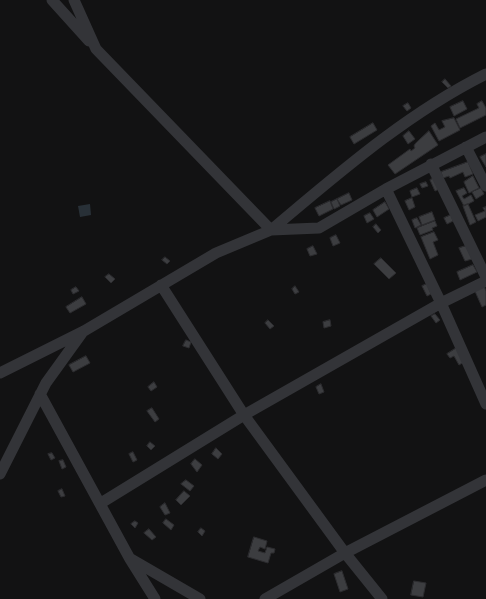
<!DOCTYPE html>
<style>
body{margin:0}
canvas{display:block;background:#121213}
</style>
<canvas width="486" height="599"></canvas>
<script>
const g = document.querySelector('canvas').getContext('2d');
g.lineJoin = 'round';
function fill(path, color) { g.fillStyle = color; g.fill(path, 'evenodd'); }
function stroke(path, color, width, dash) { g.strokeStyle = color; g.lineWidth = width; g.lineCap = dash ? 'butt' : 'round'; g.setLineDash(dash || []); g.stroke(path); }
fill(new Path2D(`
 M90 204 91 215 80 217 78 206Z`), '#283037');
const building = new Path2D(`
 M445 79 451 86 448 88 442 82Z
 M463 101 467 109 454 116 450 107Z
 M482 101 486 108V115L460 128 456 119 479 108 477 104Z
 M408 103 411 108 407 111 403 106Z
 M454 118 460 130 439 141 431 126 435 123 439 130 445 127 442 121Z
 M373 123 377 130 354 144 350 137Z
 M409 131 415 139 408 144 403 136Z
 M429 131 438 145 395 174 388 165 410 149 411 151 415 148 414 146 415 144Z
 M486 154V167L480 157Z
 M468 162 473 174 465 177 463 172 450 178 449 176 443 178 441 172Z
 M473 176 479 188 469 193 464 182Z
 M436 177 441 188 435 191 430 180Z
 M426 182 428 186 422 188 420 184Z
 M417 188 420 194 412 197 410 191Z
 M464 188 467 193 462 196 464 199 471 195 474 201 464 206 456 191Z
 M481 188 484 194 476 199 472 192Z
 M349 193 352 200 341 205 337 199Z
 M412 198 415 207 409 210 405 201Z
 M337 199 340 206 334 209 331 202Z
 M330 201 333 209 319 216 315 208Z
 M385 202 389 209 377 217 373 210Z
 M468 204 476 222 470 225 463 206Z
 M486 207V217L478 221 475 215 485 211 483 208Z
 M432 212 435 220 422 225 419 217Z
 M370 213 374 219 367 223 364 216Z
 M451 215 453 221 447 224 444 218Z
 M417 218 421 225 415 228 412 220Z
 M435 221 437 226 432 228 433 230 420 235 417 228Z
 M376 224 381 230 378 233 373 227Z
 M434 232 438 240 433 242 438 255 430 259 421 237Z
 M336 235 340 243 333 246 330 238Z
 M313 246 317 254 310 256 307 249Z
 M466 246 472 259 465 261 459 248Z
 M165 257 170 261 167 264 162 260Z
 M381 258 396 273 389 279 374 264Z
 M473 265 477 272 460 280 457 272Z
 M109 274 115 279 111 283 105 277Z
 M427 284 431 294 427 296 422 286Z
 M295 286 299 292 295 294 292 289Z
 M484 286 486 291V305L482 307 474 289Z
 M76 287 79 291 73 294 71 290Z
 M82 297 86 304 70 313 66 307Z
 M435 314 440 320 436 323 431 316Z
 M268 320 274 326 270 329 265 323Z
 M330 320 331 326 324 328 323 322Z
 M186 340 191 342 189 348 183 346Z
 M458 347 467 360 459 365 454 356 450 358 447 354Z
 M86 356 90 363 73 372 69 365Z
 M154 382 157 387 151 391 148 387Z
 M321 384 324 392 319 394 316 387Z
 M152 408 159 419 155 422 147 411Z
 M150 442 155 446 151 450 147 446Z
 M216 448 222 454 218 459 212 454Z
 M133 452 137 460 133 462 129 454Z
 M52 453 55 458 51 460 48 454Z
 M195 459 202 465 197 472 191 464Z
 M63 460 66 467 62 469 59 461Z
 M186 480 194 486 190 491 181 484Z
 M62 489 65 496 61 497 58 491Z
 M184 491 190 496 181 505 176 500Z
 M165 503 170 513 165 515 160 507Z
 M166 519 174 525 171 530 163 523Z
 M135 521 138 523 135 528 131 524Z
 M201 528 205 531 202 536 198 532Z
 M149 529 156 537 152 540 144 533Z
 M254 537 267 541 265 549 260 547 258 551 265 553 267 547 275 549 274 553H271L268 563 248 557Z
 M342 571 348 589 340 592 334 574Z
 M414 581 426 583 423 597 411 595Z`);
fill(building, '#3c3d40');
stroke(building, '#2c2c2f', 1);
stroke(new Path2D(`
 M52 0 89 41
 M74 0 96 49 271 230C339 173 406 114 486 74
 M466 147 486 186
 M431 164 486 277
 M386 189 441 303 486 404
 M161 285 244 415 345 553 382 599
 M0 373 84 331 216 253 271 230 319 228 386 189 486 137
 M40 394 130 559 155 599
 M0 474 46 383 82 333
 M101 503 244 415 441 303 486 281
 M131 559 200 599
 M265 599 345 553 486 480`), '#333438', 11);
</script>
